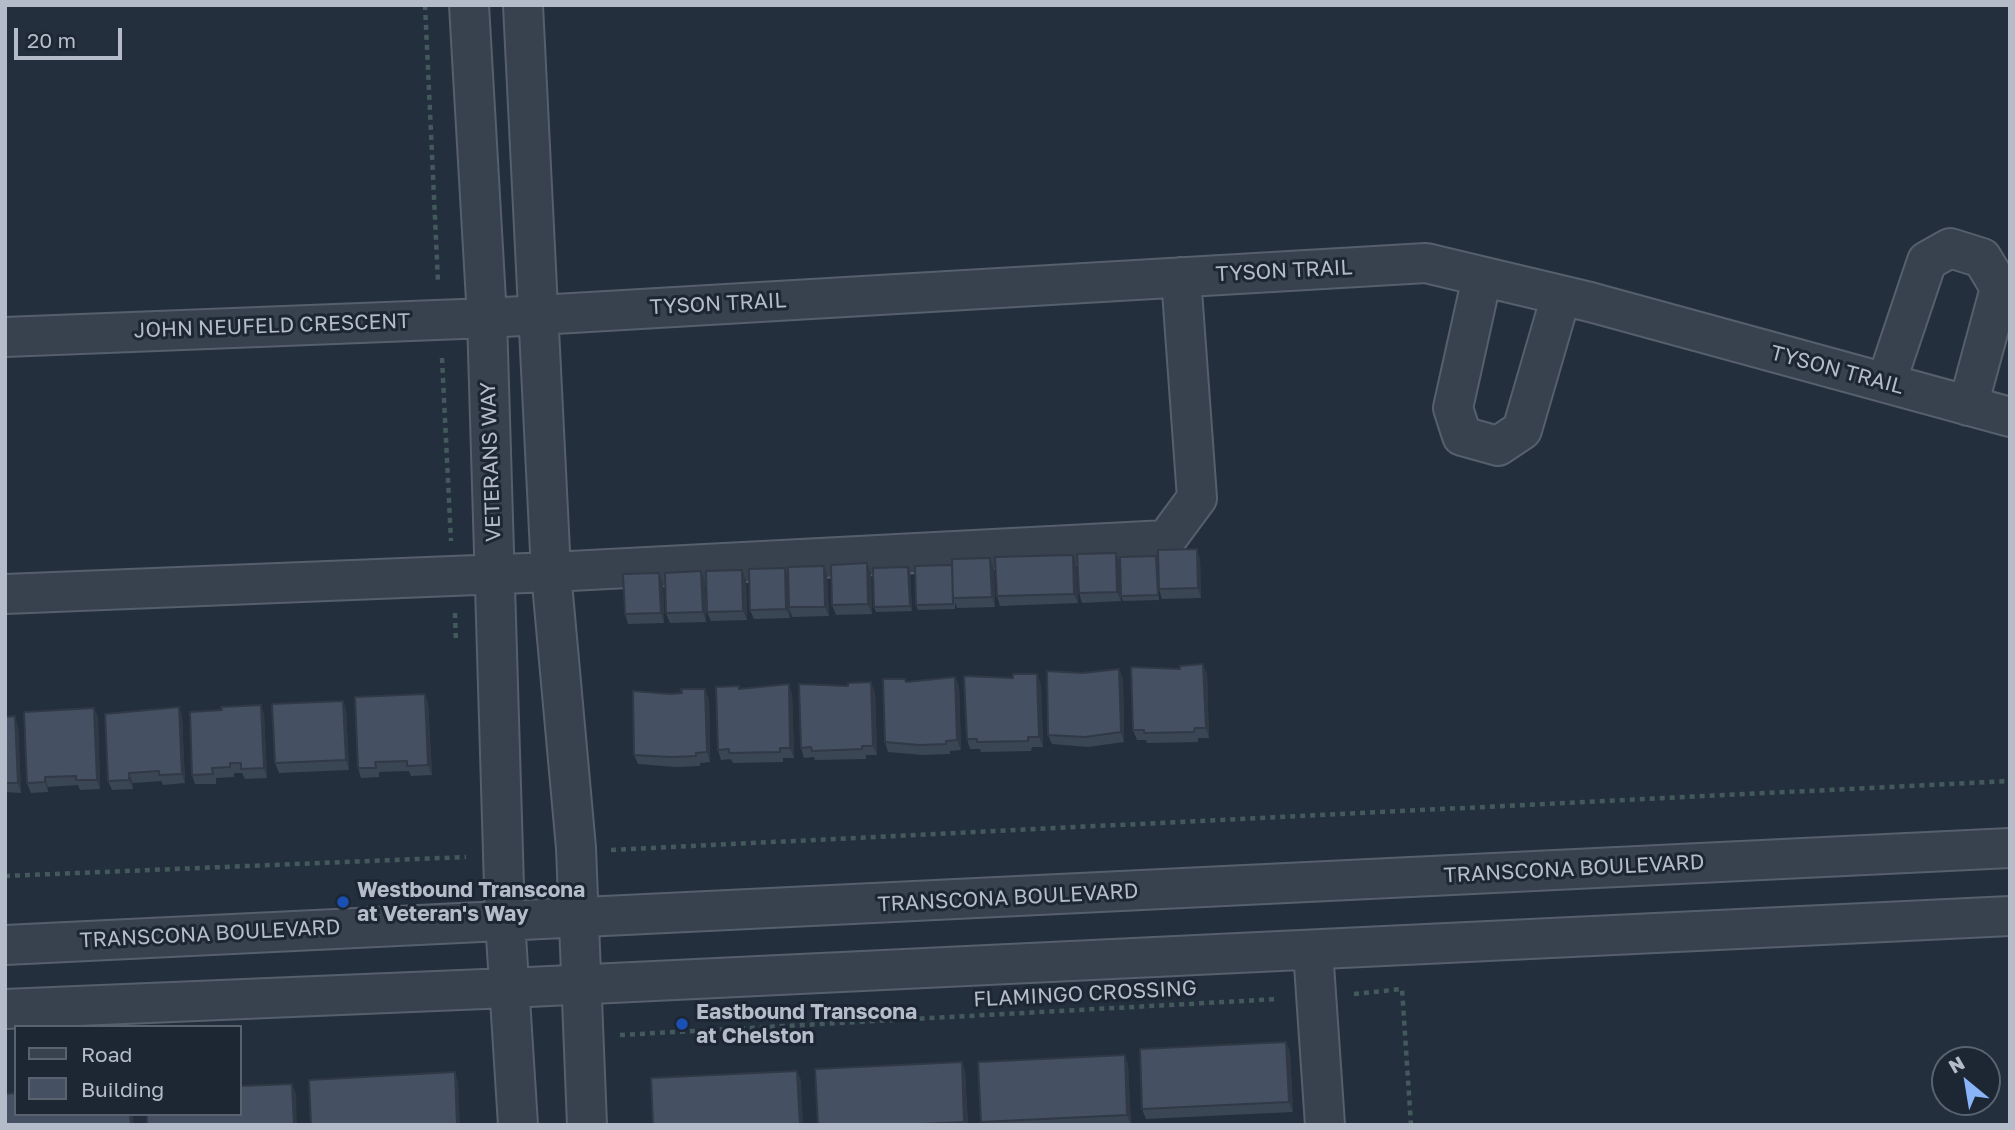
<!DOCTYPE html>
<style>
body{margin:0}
#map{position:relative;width:2015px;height:1130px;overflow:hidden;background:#242f3e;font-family:"Golos Text",sans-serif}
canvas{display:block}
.frame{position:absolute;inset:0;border:7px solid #b4bcc9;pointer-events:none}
.legend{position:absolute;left:14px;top:1025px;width:228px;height:91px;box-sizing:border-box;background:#1d2633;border:2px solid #59626f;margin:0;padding:9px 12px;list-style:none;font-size:21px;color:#b4bcc9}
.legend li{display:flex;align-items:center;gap:14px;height:35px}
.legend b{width:35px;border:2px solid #59626f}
.north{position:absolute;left:1931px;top:1046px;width:70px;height:70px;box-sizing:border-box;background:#1d2633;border:2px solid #59626f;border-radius:50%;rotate:330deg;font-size:19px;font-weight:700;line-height:28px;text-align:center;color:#b4bcc9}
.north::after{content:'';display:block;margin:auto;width:24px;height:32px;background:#8ab4f8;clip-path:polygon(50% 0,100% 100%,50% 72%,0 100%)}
.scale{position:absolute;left:14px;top:28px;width:108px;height:32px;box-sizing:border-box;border:4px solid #b4bcc9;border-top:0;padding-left:9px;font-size:21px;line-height:24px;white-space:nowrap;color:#b4bcc9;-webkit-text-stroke:5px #1d2633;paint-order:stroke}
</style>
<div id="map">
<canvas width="2015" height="1130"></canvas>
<div class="frame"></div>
<ul class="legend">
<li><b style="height:9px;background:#38414e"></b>Road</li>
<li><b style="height:19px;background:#455162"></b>Building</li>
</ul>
<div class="north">N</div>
<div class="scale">20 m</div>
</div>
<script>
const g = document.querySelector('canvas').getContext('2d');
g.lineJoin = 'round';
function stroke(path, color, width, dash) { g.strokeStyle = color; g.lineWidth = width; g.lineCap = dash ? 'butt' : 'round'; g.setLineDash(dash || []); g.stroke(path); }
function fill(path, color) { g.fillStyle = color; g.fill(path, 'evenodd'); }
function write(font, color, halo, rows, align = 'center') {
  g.font = font + ' "Golos Text",sans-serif'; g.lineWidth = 6; g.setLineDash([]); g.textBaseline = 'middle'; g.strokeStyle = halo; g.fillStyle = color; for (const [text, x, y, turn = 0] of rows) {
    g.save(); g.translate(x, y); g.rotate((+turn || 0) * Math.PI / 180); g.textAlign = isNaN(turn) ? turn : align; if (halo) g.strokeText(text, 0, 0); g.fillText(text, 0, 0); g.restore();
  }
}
const minor = new Path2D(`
 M469 5 487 318 505 920 518 1125
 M523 5 551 572 576 848 587 1125
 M1482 277 1453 408 1462 436 1498 446 1522 430 1561 296
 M5 337 487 318 1426 263 1590 302 2010 417
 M1886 383 1927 261 1950 248 1982 258 2000 288 1968 406
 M5 594 551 572 1166 540 1197 498 1181 277
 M5 945 2010 848
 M1313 950 1325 1125
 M5 1009 508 988 2010 916`);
stroke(minor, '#565f6c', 42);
stroke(new Path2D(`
 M425 5 438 282
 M442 358 451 541
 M455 613 456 643
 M611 850 2010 781
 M5 876 466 857
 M1354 994 1402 989 1411 1125
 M620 1035 1279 999`), '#44595c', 4.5, [5, 5]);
stroke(minor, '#38414e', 38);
fill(new Path2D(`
 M1197 549 1200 559 1201 598 1162 599 1159 589V600L1123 601 1121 596 1156 556 1158 561Z
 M1116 553 1120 563 1121 601 1082 603 1079 593Z
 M1076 565 1078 603 1000 606 997 596Z
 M824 566 827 575 829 616 792 617 790 610V618L754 619 750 610 785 568 788 577Z
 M908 567 910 572 912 611 876 612 874 607Z
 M994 568 995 607 957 608 955 602V609L918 610 916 605Z
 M701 571 705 581 706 622 670 623 666 613Z
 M659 573 663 583 664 623 628 624 625 614Z
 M871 573 872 614 836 615 832 605Z
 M746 580 747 620 711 621 707 612Z
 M1119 669 1123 679 1124 742 1088 747 1052 744 1048 735 1082 673Z
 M1207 674 1209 738H1198V742L1147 743 1146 740H1137L1133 730Z
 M955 677 959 686 961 750 950 751V754L923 755 888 752 885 742 905 679 907 682Z
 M1041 684 1043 747H1032L1031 751 981 752 980 749H970L967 739Z
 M875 692 877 755H866V759L815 760 814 757 804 758 801 748Z
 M425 694 428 703 432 775 411 776 409 771 379 772V777L361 778 358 768Z
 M792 694 794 758H783V762L733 763 731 759 721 760 718 750Z
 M709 699 710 762 700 763V766L675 767 638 764 634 755Z
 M343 701 346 710 349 770 279 773 275 763Z
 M261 705 264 715 267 778 245 779 242 773H234V777L216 778V784H195L192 775Z
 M179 707 182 717 185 783 163 785 161 781 133 783V789L112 790 108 781Z
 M94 708 98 718 100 789 80 790 78 785 48 787V792L31 793 27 783Z
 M5 717 18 726 21 793 5 792Z
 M1286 1042 1290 1052 1293 1112 1146 1119 1142 1109Z
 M1125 1055 1128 1065 1131 1125H982L981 1122Z
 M962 1062 965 1071 968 1125H818Z`), '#3b4654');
fill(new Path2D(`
 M1197 549 1200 559 1201 598 1198 588Z
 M1116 553 1120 563 1121 601 1117 592Z
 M1073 555 1076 565 1078 603 1074 594Z
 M1156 556 1158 561 1159 600 1158 595Z
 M990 558 994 568 995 607 992 597Z
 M867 563 871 573 872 614 868 604Z
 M824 566 827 575 829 616 825 607Z
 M908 567 910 572 912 611 910 606Z
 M785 568 788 578 790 618 786 609Z
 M742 570 746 580 747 620 743 611Z
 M701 571 705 581 706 622 703 612Z
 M659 573 663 583 664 623 661 613Z
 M1203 664 1207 674 1209 738 1206 728Z
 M1119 669 1123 679 1124 742 1121 732Z
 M1037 674 1041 684 1043 747 1039 737Z
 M955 677 959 686 961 750 957 740Z
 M871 682 875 692 877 755 873 746Z
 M789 684 792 694 794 758 790 748Z
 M705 689 709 699 710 762 707 752Z
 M425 694 428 703 432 775 428 765Z
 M343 701 346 710 349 770 346 760Z
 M261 705 264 715 267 778 264 768Z
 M179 707 182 717 185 783 182 774Z
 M94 708 98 718 100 789 97 780Z
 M15 716 18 726 21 793 18 783Z
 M129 773 133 783V789L129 780Z
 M45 777 48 787V792L45 782Z
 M1286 1042 1290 1052 1293 1112 1289 1102Z
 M1125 1055 1128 1065 1131 1125 1127 1115Z
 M962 1062 965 1071 968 1125H966L964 1122Z
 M797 1071 801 1080 803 1125H800Z
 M455 1072 458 1082 460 1125H457Z
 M292 1084 296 1094 297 1125H294Z
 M130 1114H133L134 1125H131Z`), '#303945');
const building = new Path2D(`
 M1197 549 1198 588 1159 589 1158 550Z
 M1116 553 1117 592 1079 593 1077 554Z
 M1073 555 1074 594 997 596 995 557Z
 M1156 556 1158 595 1121 596 1120 557Z
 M990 558 992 597 953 598 952 559Z
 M867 563 868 604 832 605 831 565Z
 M952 565 953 604 916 605 915 566Z
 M824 566 825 607H789L788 567Z
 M908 567 910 606 874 607 873 568Z
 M785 568 786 609 750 610 749 569Z
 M742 570 743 611 707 612 706 571Z
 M701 571 703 612 666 613 665 573Z
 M659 573 661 613 625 614 623 574Z
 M1203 664 1206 728H1195L1194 732 1144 733V730H1133L1131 667 1180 669V666Z
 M1119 669 1121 732 1085 737 1048 735 1047 671 1082 673Z
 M1013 674H1037L1039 737H1028V741L977 742V739H967L964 676 1013 678Z
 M955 677 957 740 946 741V744L919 745 885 742 883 679H905L906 682Z
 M871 682 873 746H862V749L812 751 811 747 801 748 799 684 848 686V683Z
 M789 684 790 748H780V752L729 753V749L718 750 716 687 739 686V689Z
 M681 689H705L707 752 696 753V756L672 757 634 755 633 691 670 694 682 693Z
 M425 694 428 765 407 766V761L375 762 376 768H358L355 697Z
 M343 701 346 760 275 763 272 704Z
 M261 705 264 768 241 769V763H230V767L212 768 213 774 192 775 190 712 222 710 221 707Z
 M179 707 182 774 159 775V771L129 773V780L108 781 105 714Z
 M94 708 97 780H76V776L45 777V782L27 783 24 712Z
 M15 716 18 783H5V717Z
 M1286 1042 1289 1102 1142 1109 1140 1049Z
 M1125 1055 1127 1115 981 1122 978 1062Z
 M962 1062 964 1122 901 1125H818L815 1069Z
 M797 1071 800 1125H653L651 1078Z
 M455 1072 457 1125H311L309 1080Z
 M292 1084 294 1125H147V1114H240V1086Z
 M16 1093V1114H130L131 1125H5V1094Z`);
fill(building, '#455162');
stroke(building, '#303945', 2);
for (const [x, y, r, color] of [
 [343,902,7,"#1a4fb4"],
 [682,1024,7,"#1a4fb4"]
]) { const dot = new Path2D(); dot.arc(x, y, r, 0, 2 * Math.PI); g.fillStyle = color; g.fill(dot); stroke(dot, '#1d2633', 2.5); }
write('21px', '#b4bcc9', '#1d2633', [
 ["TYSON TRAIL",1284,271,-3],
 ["TYSON TRAIL",718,304,-3],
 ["JOHN NEUFELD CRESCENT",272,326,-2],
 ["TYSON TRAIL",1837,370,15],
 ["VETERANS WAY",491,462,-92],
 ["TRANSCONA BOULEVARD",1574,869,-3],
 ["TRANSCONA BOULEVARD",1008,898,-3],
 ["TRANSCONA BOULEVARD",210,934,-3],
 ["FLAMINGO CROSSING",1085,994,-3]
]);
write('bold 21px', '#b4bcc9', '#1d2633', [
 ["Westbound Transcona",357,890],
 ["at Veteran's Way",357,914],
 ["Eastbound Transcona",696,1012],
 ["at Chelston",696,1036]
], 'left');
</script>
